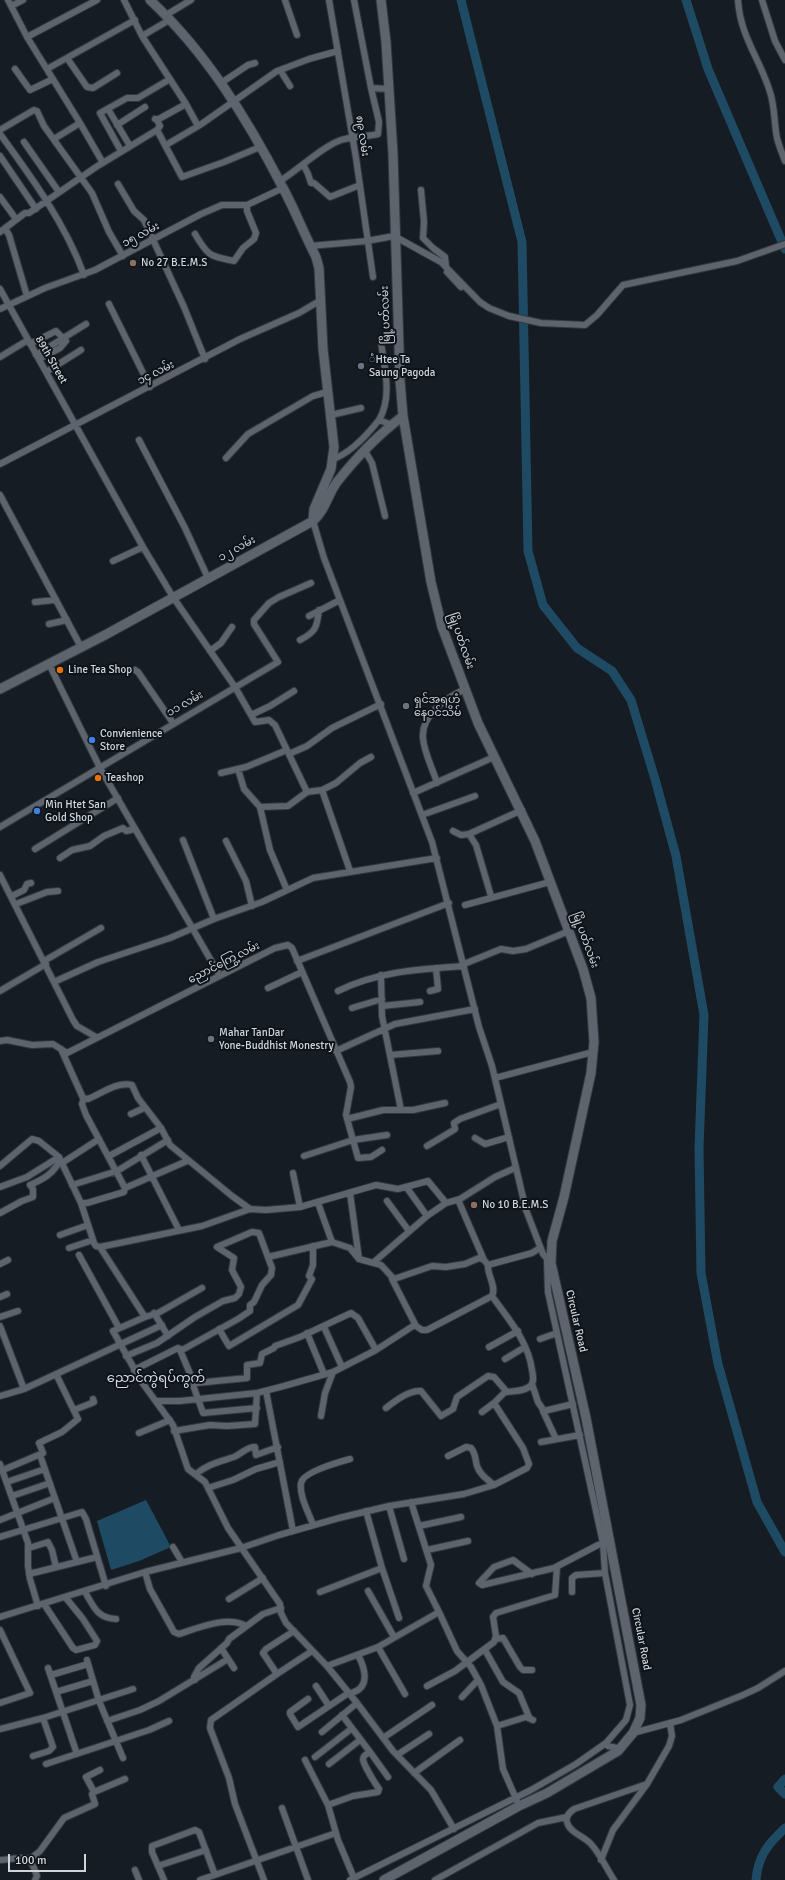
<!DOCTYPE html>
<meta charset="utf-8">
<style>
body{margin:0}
#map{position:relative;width:785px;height:1880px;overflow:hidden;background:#151c23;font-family:Signika,sans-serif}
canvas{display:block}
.scale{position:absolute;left:8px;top:1854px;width:78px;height:18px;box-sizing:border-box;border:2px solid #d0d5da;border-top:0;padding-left:5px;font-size:12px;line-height:14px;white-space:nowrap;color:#d0d5da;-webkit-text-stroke:3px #0d131a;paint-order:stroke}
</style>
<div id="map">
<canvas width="785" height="1880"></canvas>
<div class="scale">100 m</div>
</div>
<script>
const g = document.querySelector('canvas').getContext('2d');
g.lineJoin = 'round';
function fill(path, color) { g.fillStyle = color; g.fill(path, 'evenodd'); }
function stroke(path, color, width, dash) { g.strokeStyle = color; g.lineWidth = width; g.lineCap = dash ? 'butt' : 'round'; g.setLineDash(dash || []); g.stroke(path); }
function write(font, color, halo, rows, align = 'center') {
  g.font = font + ' Signika,"Noto Sans Myanmar",sans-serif'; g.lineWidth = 4; g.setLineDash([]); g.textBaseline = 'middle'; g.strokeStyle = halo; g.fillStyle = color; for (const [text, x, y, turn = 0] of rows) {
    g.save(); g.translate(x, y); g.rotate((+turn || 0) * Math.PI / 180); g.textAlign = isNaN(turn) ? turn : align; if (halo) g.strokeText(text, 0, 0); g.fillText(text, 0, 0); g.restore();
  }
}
fill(new Path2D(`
 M146 1500 171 1547 139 1561 111 1570 97 1521Z`), '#1e4b63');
stroke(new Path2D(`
 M461 0 522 242 528 551 543 605 577 648 612 671 631 700 655 779 676 856 704 1015 699 1148 701 1273 718 1364 757 1502 785 1552
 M686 0 708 69 785 249
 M785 1779 778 1787 785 1794
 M756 1880C758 1856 768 1844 785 1828`), '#1e4b63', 9);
const street = new Path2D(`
 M8 0 27 37 80 123
 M124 0 142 36 186 104 198 126
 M285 0 297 35
 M329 0 356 158 373 277
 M738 0C740 36 760 59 770 92 775 107 774 123 777 138 779 146 782 153 785 161
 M762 0 775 41 785 60
 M11 6 23 0
 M166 15 191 0
 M142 36 171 19
 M27 37 97 0
 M67 58 87 87 93 88 117 73
 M15 69 30 90 53 79
 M47 69 135 20
 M280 70 309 59 338 51
 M221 83 248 65 255 63
 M371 88 389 89
 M108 109 130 146
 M157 120 186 104
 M117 125 145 107
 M0 130 34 110 37 111 44 126 92 193 109 232 123 256
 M157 130 182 177 224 162 260 147
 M0 134C32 178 65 223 84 275
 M54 139 80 123 103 163
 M24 142 59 192
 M166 145 200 125 277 71 280 70 290 86
 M121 151 100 113 127 98H138L170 79
 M0 156 36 209
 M304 166 308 174 311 183H314L330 197 360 185
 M280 181C298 170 323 146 341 140 353 136 366 137 378 134L379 122 371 88 354 0
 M118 184 134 211 144 220 184 307 205 359
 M421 190 424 222 423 238 433 248 445 257 446 266
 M0 197 16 219
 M5 228 9 235 27 296
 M0 232 25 213H29L96 167 157 130 160 126 157 120 155 119
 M195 234C208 256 209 256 234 261L243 248 254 239 256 233 247 211V205
 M310 246 367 241 394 236 441 262 480 302 489 308 509 316 541 323 585 325 597 315 623 285 737 261 785 244
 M447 272 461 287
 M0 289 143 547 173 597 235 687 255 722 269 720 275 725 307 792
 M109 304 150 387
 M0 309 45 288 95 270 201 214 222 205H247L283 188
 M30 344 56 331 66 341 60 348 39 359
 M36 355 86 324
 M0 357 28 340
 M46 372 81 350
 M331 415 361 408
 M379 420C393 396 384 367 381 342
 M139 440 185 528 208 578
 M365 451 372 463 385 516
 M226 458 248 434 313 396 327 392
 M333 459C351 453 367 435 379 420L392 425
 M0 464 240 339 299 313 321 300
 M0 495 81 647
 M313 521 324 558 432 842 479 1027 492 1066 526 1210 543 1254 551 1263
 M113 561 143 547
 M35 602 55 600
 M309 616 340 600
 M49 624 67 620
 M300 640C316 632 317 627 319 610
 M210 651 221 643 232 627
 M49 664 100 768 220 976
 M135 670 138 672 173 723
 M251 715 270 706 294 691
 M289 754 307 746 332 728 381 704
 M238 769 244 789 260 807 288 806 307 792 322 790 336 783 360 763 371 757
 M221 773 246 767 287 750
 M437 783C433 769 424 753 423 738 421 715 446 698 465 689
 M322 790 350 871
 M413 793 494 757
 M260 807 270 850 287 890
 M422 815 475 796
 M0 827 278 662 254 624V620L269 603 279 597 311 583
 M453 831 461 835 469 834 476 845 491 896
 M469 834 522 810
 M183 840 214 919
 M226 841 246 881 252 906
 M35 849 118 798
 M60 858 72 850 90 846 104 836 123 828 126 831 135 829
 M0 875 73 1020 77 1026 96 1037
 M12 896 24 890 27 884 31 883
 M16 904 47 892 58 891
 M465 905 550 882
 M44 961 101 928
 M297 961 449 903
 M464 964 501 949 513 951 526 949 569 931
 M381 975 382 1016 401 1110
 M54 982 98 962 170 938 214 919 262 902 313 878 437 858
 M268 988 302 972
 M0 991 46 964
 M338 991C378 971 421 969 464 966
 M430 991 438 989 436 968
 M382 1006 420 1002
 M352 1008 382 999
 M0 1041 7 1040 32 1045 53 1044 67 1053 275 948 288 945 292 948 350 1082 351 1087 346 1115 358 1158 371 1157 382 1150
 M61 1049 83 1098 88 1099C101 1094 117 1081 132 1085L138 1098 161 1128 170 1145 232 1196 250 1209 266 1210 300 1207 376 1185 398 1189 428 1181 446 1203
 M336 1051 395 1024 475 1009
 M390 1055 438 1051
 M495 1078 593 1052
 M84 1098 82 1104 86 1115 125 1188 187 1161
 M131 1114 144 1108
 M347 1119 383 1110H413L445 1103
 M475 1138 485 1144 509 1137
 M427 1146 452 1131 455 1129 454 1123 460 1119 501 1104
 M141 1155 179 1230
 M109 1156 161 1128
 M304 1156 353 1140 387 1135
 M62 1163 99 1139
 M0 1166 32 1139 39 1141 59 1157
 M293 1173 300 1207
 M72 1185 117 1171 168 1140
 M0 1187 27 1177 59 1157 81 1203H87L124 1192 125 1188
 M407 1188 427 1216
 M350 1193 359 1259
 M387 1201 409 1231
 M81 1203 94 1243 96 1246 100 1247 202 1226 250 1209
 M318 1203 332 1242
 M0 1213 22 1201 33 1197V1189L30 1185C44 1179 54 1173 60 1160
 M60 1235 88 1225
 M100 1247 145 1317 158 1313 202 1288
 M69 1248 93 1240
 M79 1255 119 1328
 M268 1257 332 1242 350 1248 359 1259 381 1265 394 1279 432 1266 446 1267 465 1264 479 1258 484 1260 488 1265
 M484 1260 459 1202 460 1199 495 1177 515 1168
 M547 1260 548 1292 603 1543 605 1573 630 1705 626 1720 606 1743 608 1746 621 1749
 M374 1262 427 1216 446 1203 460 1199
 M0 1264 8 1260
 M392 1279 416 1326
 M0 1297 7 1294
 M154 1313 168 1336
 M0 1317 18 1311
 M145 1317 113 1331 141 1381 173 1425 188 1469 205 1482 228 1528 280 1604 281 1613 286 1623 327 1666 357 1703 322 1732
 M0 1326 24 1389
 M324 1327 342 1367
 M219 1329 229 1346 298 1305 312 1279 309 1276 313 1265V1246
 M307 1333 324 1374
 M540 1339 557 1333
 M489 1347 518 1331
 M180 1350 194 1383
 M126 1356 157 1343 195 1317 223 1301 235 1298 239 1294 241 1287 232 1270 234 1258 217 1247 252 1232 259 1233 272 1268 271 1275 262 1285 254 1302 250 1305V1311L238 1319 182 1350 178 1348 134 1370
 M505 1359 525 1347
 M532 1384 538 1402 544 1411 573 1404
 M266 1391 293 1531
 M0 1396 24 1389 162 1325
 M157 1401H180L257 1393 284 1386 333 1372 376 1350 413 1326H416L422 1330H427L492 1296C497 1287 487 1275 488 1265L532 1253 540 1248
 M257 1408 203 1413 193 1385 196 1383 247 1378V1365L260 1363 262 1354 274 1348 275 1346 300 1337 351 1313 358 1318 376 1350
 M386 1408C395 1401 409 1390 421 1391L441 1416 453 1409 457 1397 488 1376 494 1377 507 1392C514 1391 527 1391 531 1385 534 1382 533 1374 532 1370 528 1341 509 1320 492 1296
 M74 1410 92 1403 94 1402 93 1399
 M543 1411 556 1439
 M482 1412 494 1403 506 1391
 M321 1416 325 1393 333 1372
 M174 1431 210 1425 227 1426 255 1424 257 1393
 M139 1433 170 1420
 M541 1442 580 1435
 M40 1455 77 1562
 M448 1456 466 1447 471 1448C476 1454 475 1459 477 1466 480 1475 487 1479 494 1485
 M0 1464 28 1543V1566L30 1579 38 1606
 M3 1470 43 1453 39 1443 62 1432 78 1419 56 1374
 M196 1474C208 1464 219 1462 234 1457 243 1453 246 1447 255 1447L256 1455 278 1447
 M7 1482 45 1469
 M208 1488 233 1480 256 1469 280 1462
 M12 1496 50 1483
 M389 1506 404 1559
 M366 1511 382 1568 399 1618
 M0 1520 55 1498
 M313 1525C309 1513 299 1496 301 1483 303 1472 339 1462 350 1459
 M419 1526 461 1517
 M0 1537 82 1512 86 1519 106 1586
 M173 1547 182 1562
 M29 1548 48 1542 52 1550 56 1567
 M427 1550 468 1541
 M145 1572 150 1589 174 1632 179 1634C198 1628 228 1615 246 1626
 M29 1574 97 1557
 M532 1574 513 1560 494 1567 479 1583 482 1585 554 1568 598 1545 606 1542
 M368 1591 394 1637
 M85 1592C94 1607 97 1618 116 1619
 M320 1592 382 1568
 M572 1592V1578L576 1575 605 1573
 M229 1599 263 1578
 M44 1604 73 1648 76 1650 95 1645 97 1641 83 1619 66 1598
 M439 1612 457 1651 471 1667 481 1685 497 1726 503 1769 517 1801
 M0 1617 145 1572 241 1548 279 1535 339 1518 389 1506 464 1494 494 1485 527 1468 529 1464 523 1448 494 1403
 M0 1630 30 1693 0 1703
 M294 1631 266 1649 263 1653 277 1674 312 1651
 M496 1639 503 1638 520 1667 523 1670H532
 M378 1647 405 1694
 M221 1648 234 1668
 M485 1650 503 1682 519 1693 529 1717
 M87 1660 99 1701 123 1758
 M327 1666 378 1647 439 1612 426 1586 431 1565 411 1502
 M48 1668 77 1754
 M51 1675 88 1664
 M195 1680 194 1677 199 1668 227 1643 229 1639 263 1614 281 1608
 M316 1686 329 1706
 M427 1686 455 1671 494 1642 496 1636 493 1617 496 1613 555 1595 557 1567
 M56 1692 93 1681
 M462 1697 478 1680
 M308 1699 290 1712V1714L298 1727 347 1694C371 1690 366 1670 358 1655
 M357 1703 393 1751 431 1790 454 1829
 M107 1721 140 1710 159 1701 228 1659
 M497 1726 526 1717 533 1720
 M0 1729 43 1718 133 1689
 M633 1733 681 1720 743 1695 758 1688 785 1671
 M383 1738 432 1705
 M370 1752 388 1777
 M397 1755 429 1734
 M33 1756 49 1751 53 1747 43 1718
 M315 1757 351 1729
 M305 1760 328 1805 338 1840 354 1878
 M46 1764 149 1730 169 1721
 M329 1764 360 1740
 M414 1773 460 1740
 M94 1792 125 1779
 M328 1805 353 1796 378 1792 379 1789C375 1783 363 1764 363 1759 363 1756 368 1753 370 1752L342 1715
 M282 1808 308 1880
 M0 1860C6 1860 25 1856 28 1859 33 1863 35 1871 37 1876L35 1880
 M29 1860 40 1851 64 1818 95 1804 92 1794 94 1792 86 1777 100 1770
 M601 1860 613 1830 647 1784 669 1746 672 1736 670 1723
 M158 1866 206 1850
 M135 1870 139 1880
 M164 1880 152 1852V1846L195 1830 199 1832 215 1875
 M200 1880 336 1833
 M264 1880 235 1804 229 1778 210 1728 211 1720 277 1674
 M350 1880 531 1790 576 1764 606 1743
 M435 1880 538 1823 567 1817
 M614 1880C606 1868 600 1853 590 1843 583 1836 569 1832 567 1822 565 1816 570 1812 574 1809L647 1784`);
const secondary = new Path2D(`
 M150 0C206 52 248 120 283 188 295 210 304 234 316 257L319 268 323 349 334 447 331 469 314 509 313 521
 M381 0 386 42 393 154 400 380 403 416 431 582 442 627 478 723 535 841 583 969 591 998 594 1042 591 1073 564 1197 552 1241 551 1263 586 1418 641 1705 640 1718 633 1733 618 1751 547 1793 519 1806 384 1880
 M0 689 105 635 313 521C325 511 328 494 337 482 356 458 379 434 403 416`);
stroke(street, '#34383e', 8);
stroke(secondary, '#34383e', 11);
stroke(street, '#5d646e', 6);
stroke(secondary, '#5d646e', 9);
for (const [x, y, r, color] of [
 [133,263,4,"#8d6e63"],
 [361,366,4,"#6b7280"],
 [60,670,4,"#e8710a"],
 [406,706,4,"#6b7280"],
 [92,740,4,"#3f7fe0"],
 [98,778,4,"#e8710a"],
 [37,811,4,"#3f7fe0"],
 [211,1039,4,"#6b7280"],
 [474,1205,4,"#8d6e63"]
]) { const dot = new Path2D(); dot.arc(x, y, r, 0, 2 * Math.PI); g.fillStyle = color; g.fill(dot); stroke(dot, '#0d131a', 1.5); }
write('11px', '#d0d5da', '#0d131a', [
 ["၈၉ လမ်း",362,136,81],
 ["၁၅ လမ်း",141,235,-28],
 ["မြို့ပတ်လမ်း",386,315,-92],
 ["89th Street",51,360,60],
 ["၁၄ လမ်း",156,373,-27],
 ["၁၂ လမ်း",237,549,-29],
 ["မြို့ပတ်လမ်း",461,641,71],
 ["၁၁ လမ်း",185,704,-30],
 ["မြို့ပတ်လမ်း",585,940,70],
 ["ညောင်ကြွေ့လမ်း",224,963,-27],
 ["Circular Road",576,1321,77],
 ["Circular Road",641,1639,79]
]);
write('11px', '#d0d5da', '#0d131a', [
 ["No 27 B.E.M.S",141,263],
 ["ံHtee Ta",369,360],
 ["Saung Pagoda",369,373],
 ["Line Tea Shop",68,670],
 ["ရှင်အရဟံ",414,700],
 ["နေဝင်သိမ်",414,713],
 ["Convienience",100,734],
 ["Store",100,747],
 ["Teashop",106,778],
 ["Min Htet San",45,805],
 ["Gold Shop",45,818],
 ["Mahar TanDar",219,1033],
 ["Yone-Buddhist Monestry",219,1046],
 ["No 10 B.E.M.S",482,1205]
], 'left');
write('13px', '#d4dde8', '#0d131a', [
 ["ညောင်ကွဲရပ်ကွက်",156,1379]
]);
</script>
